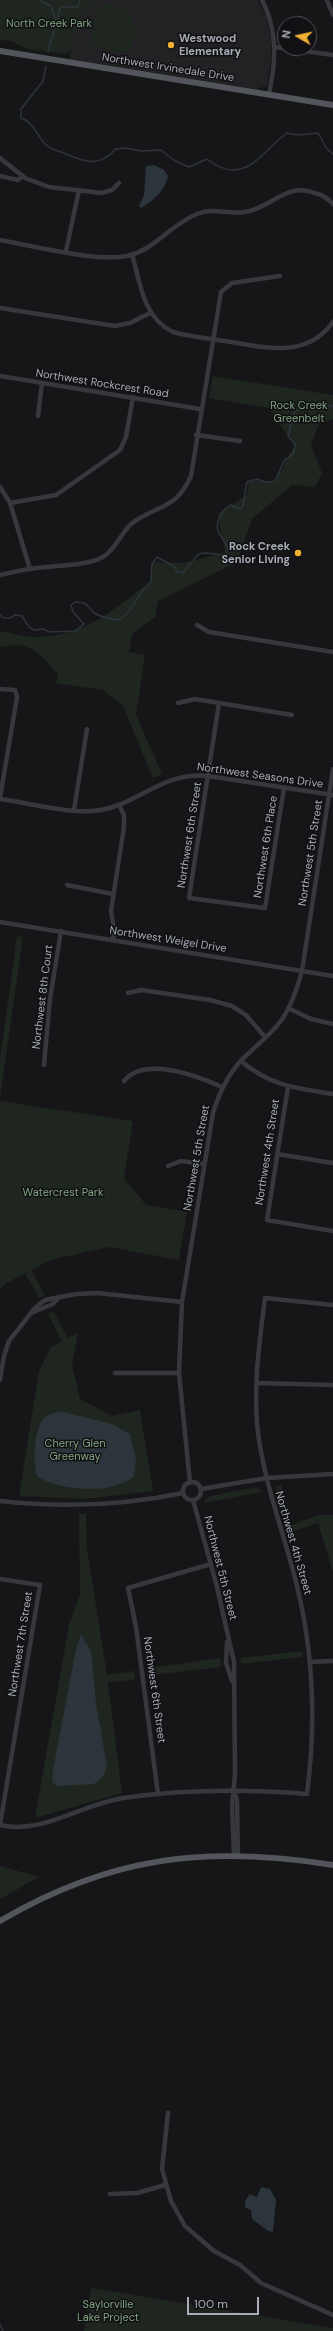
<!DOCTYPE html>
<style>
body{margin:0}
#map{position:relative;width:333px;height:2331px;overflow:hidden;background:#161618;font-family:"DM Sans",sans-serif}
canvas{display:block}
.north{position:absolute;left:277px;top:16px;width:40px;height:40px;box-sizing:border-box;background:#111113;border:1px solid #4d4f55;border-radius:50%;rotate:279deg;font-size:11px;font-weight:700;line-height:16px;text-align:center;color:#a8adb8}
.north::after{content:'';display:block;margin:auto;width:14px;height:18px;background:#f2b134;clip-path:polygon(50% 0,100% 100%,50% 72%,0 100%)}
.scale{position:absolute;left:187px;top:2297px;width:72px;height:18px;box-sizing:border-box;border:2px solid #a8adb8;border-top:0;padding-left:5px;font-size:12px;line-height:14px;white-space:nowrap;color:#a8adb8;-webkit-text-stroke:3px #111113;paint-order:stroke}
</style>
<div id="map">
<canvas width="333" height="2331"></canvas>
<div class="north">N</div>
<div class="scale">100 m</div>
</div>
<script>
const g = document.querySelector('canvas').getContext('2d');
g.lineJoin = 'round';
function fill(path, color) { g.fillStyle = color; g.fill(path, 'evenodd'); }
function stroke(path, color, width, dash) { g.strokeStyle = color; g.lineWidth = width; g.lineCap = dash ? 'butt' : 'round'; g.setLineDash(dash || []); g.stroke(path); }
function write(font, color, halo, rows, align = 'center') {
  g.font = font + ' "DM Sans",sans-serif'; g.lineWidth = 3; g.setLineDash([]); g.textBaseline = 'middle'; g.strokeStyle = halo; g.fillStyle = color; for (const [text, x, y, turn = 0] of rows) {
    g.save(); g.translate(x, y); g.rotate((+turn || 0) * Math.PI / 180); g.textAlign = isNaN(turn) ? turn : align; if (halo) g.strokeText(text, 0, 0); g.fillText(text, 0, 0); g.restore();
  }
}
fill(new Path2D(`
 M78 0H258L267 19 271 42V57L267 86 256 89 69 59Z`), '#222225');
fill(new Path2D(`
 M0 0H94L78 22 70 51 65 54 28 49 13 43 16 42 0 40Z
 M106 3C137 9 138 28 130 54L95 47 90 43 96 10Z
 M213 376 333 395V419L319 424 311 445 322 473 315 487 292 485 252 519 237 562 158 601 155 617 132 634 129 652 145 655 136 715 162 774 153 778 123 706 103 690 56 683 58 674C37 652 33 641 0 647V631C11 633 23 637 34 637 86 637 112 610 151 581L152 562 182 563 225 553 218 514 247 495 249 480 275 482 294 446 269 408 209 398Z
 M17 936 23 937 0 1098V1059Z
 M0 1101 133 1121 124 1178 146 1205 187 1212 179 1260 109 1247 50 1260 31 1270 45 1295 39 1298 25 1273 5 1284 0 1290Z
 M53 1311 68 1338 78 1333 72 1364 80 1399 112 1416 140 1410 153 1491 85 1499 19 1496 39 1371 51 1347 62 1341 48 1314Z
 M281 1485 292 1525 319 1515H333V1572L318 1523 288 1533 276 1491 277 1487Z
 M257 1487 262 1492 203 1503 210 1496Z
 M79 1514H86L87 1549 107 1675 134 1671 135 1679 108 1683 122 1793 35 1818 69 1625 80 1595Z
 M302 1651 303 1657 241 1664 240 1658Z
 M220 1658 221 1667 151 1675 150 1668Z
 M0 1866 39 1877 0 1899Z
 M91 2288 333 2328V2331H84Z`), '#1e261f');
fill(new Path2D(`
 M154 165 164 170 168 176C165 191 154 200 141 208L139 206 144 195 146 166Z
 M63 1412 112 1424 130 1434 136 1460 134 1476C114 1495 61 1491 38 1477 32 1465 34 1427 45 1417 50 1413 57 1412 63 1412Z
 M81 1635 91 1651 96 1703 107 1767 103 1776 94 1784 56 1786 52 1781 53 1770 76 1649Z
 M261 2187 270 2189 276 2200 273 2232 268 2231 252 2219 251 2210 245 2207V2201L250 2194 257 2197Z`), '#2c353c');
stroke(new Path2D(`
 M39 0 51 6 56 21
 M48 52C51 38 58 23 59 10L61 7H78L80 0
 M46 66 43 81 21 109V118C34 122 37 136 46 145 52 150 59 151 66 154 87 163 99 167 116 149L125 148 141 151 161 150 175 161 189 167 207 159C244 188 260 153 287 133L298 135 318 133 327 149 333 154
 M0 615 3 618H10L15 615 22 616 29 627 34 630 43 629 50 632 75 631 84 624 73 612 71 605 75 602C91 602 86 608 96 614 101 617 112 619 118 620 134 613 137 592 151 582L152 564 157 557 175 567 177 572H184C202 548 197 552 225 555L228 549C224 538 213 530 219 519 223 512 223 509 231 505L236 508H242C245 503 245 489 247 482L257 479C280 489 276 475 284 461 286 458 291 456 294 453L295 444 288 436 295 410 321 406H333
 M0 2324 3 2331`), '#2c353c', 1.5);
stroke(new Path2D(`
 M262 0C278 31 276 61 269 94
 M327 0 333 15
 M275 47 333 55
 M0 158 25 178 49 187 102 193 112 190 119 183
 M0 176 18 180 23 176
 M0 240C33 246 96 262 127 256 155 250 171 224 197 214 213 207 228 215 245 212 271 208 286 182 315 193 322 195 328 198 333 204
 M66 251 79 190
 M132 254C140 282 143 318 173 332 192 337 211 339 231 342 268 348 307 358 333 322
 M0 308 115 326 130 323 150 313
 M0 376 200 409
 M38 416 42 383
 M196 435 240 441
 M0 487 10 503 30 569
 M10 503 56 495 120 450 126 437 133 397
 M0 575C10 573 20 570 30 569 51 565 85 567 103 557 117 549 121 530 135 521 161 504 176 509 191 476L221 292 232 283 280 276
 M197 625 209 632 333 652
 M0 689 15 690 17 697 0 798
 M178 703 195 699 292 715
 M219 703 189 898 265 908 284 788
 M0 799C30 803 71 815 101 810 140 803 164 771 208 776L333 795
 M74 810 87 729
 M67 885 113 894
 M0 922 333 976
 M113 940 114 930 111 911 124 827V815L119 805
 M128 993 141 990 210 1000 232 1006 246 1015 265 1037
 M288 1008 311 1019 333 1024
 M241 1061C270 1086 296 1088 333 1094
 M44 1065 50 999 61 931
 M124 1081C145 1056 197 1076 222 1087
 M288 1087 267 1220 333 1231
 M277 1154 333 1163
 M168 1166 181 1161 204 1164
 M31 1313 53 1304 59 1297
 M115 1373H179
 M0 1380 4 1356 9 1341 35 1308 45 1300 76 1294 97 1293 182 1302
 M257 1383 333 1385
 M183 1491a9 9 0 1 1 18 0a9 9 0 1 1-18 0Z
 M190 1483 179 1373 182 1302 213 1113C220 1090 230 1069 249 1053 259 1043 271 1034 280 1022 291 1008 297 989 302 971L333 769
 M201 1489 267 1478 333 1474
 M193 1500 217 1587 234 1662 235 1774 232 1805 234 1855
 M0 1501C63 1508 121 1506 183 1493
 M0 1579 40 1585 0 1825C42 1835 82 1804 123 1798 185 1789 245 1789 307 1794 316 1724 314 1655 297 1586 285 1537 267 1491 259 1440 252 1393 259 1345 265 1298L333 1305
 M227 1642 226 1663 232 1681
 M310 1662 333 1661
 M234 1789 237 1801 238 1855
 M158 1794 136 1627 128 1588 211 1564
 M168 2113 162 2169 171 2201 185 2226 214 2251 240 2265 261 2283 333 2315
 M110 2194 137 2193 165 2185`), '#37383d', 4.5);
stroke(new Path2D(`
 M0 51 333 105
 M0 1921C110 1856 208 1845 333 1865`), '#53555c', 6);
for (const [x, y, r, color] of [
 [171,45,4,"#f2b134"],
 [298,553,4,"#f2b134"]
]) { const dot = new Path2D(); dot.arc(x, y, r, 0, 2 * Math.PI); g.fillStyle = color; g.fill(dot); stroke(dot, '#111113', 1.5); }
write('11px', '#7fa381', '#111113', [
 ["North Creek Park",49,24],
 ["Rock Creek",299,406],
 ["Greenbelt",299,419],
 ["Watercrest Park",63,1193],
 ["Cherry Glen",75,1444],
 ["Greenway",75,1457],
 ["Saylorville",108,2305],
 ["Lake Project",108,2318]
]);
write('bold 11px', '#a8adb8', '#111113', [
 ["Westwood",179,39],
 ["Elementary",179,52],
 ["Rock Creek",290,547,"right"],
 ["Senior Living",290,560,"right"]
], 'left');
write('11px', '#a8adb8', '#111113', [
 ["Northwest Irvinedale Drive",168,68,9],
 ["Northwest Rockcrest Road",102,384,9],
 ["Northwest Seasons Drive",260,776,8],
 ["Northwest 6th Street",190,835,-81],
 ["Northwest 6th Place",266,847,-81],
 ["Northwest 5th Street",311,853,-81],
 ["Northwest Weigel Drive",168,940,9],
 ["Northwest 8th Court",43,997,-83],
 ["Northwest 4th Street",268,1152,-81],
 ["Northwest 5th Street",197,1158,-80],
 ["Northwest 4th Street",293,1543,74],
 ["Northwest 5th Street",220,1568,76],
 ["Northwest 7th Street",21,1644,-81],
 ["Northwest 6th Street",154,1690,82]
]);
</script>
